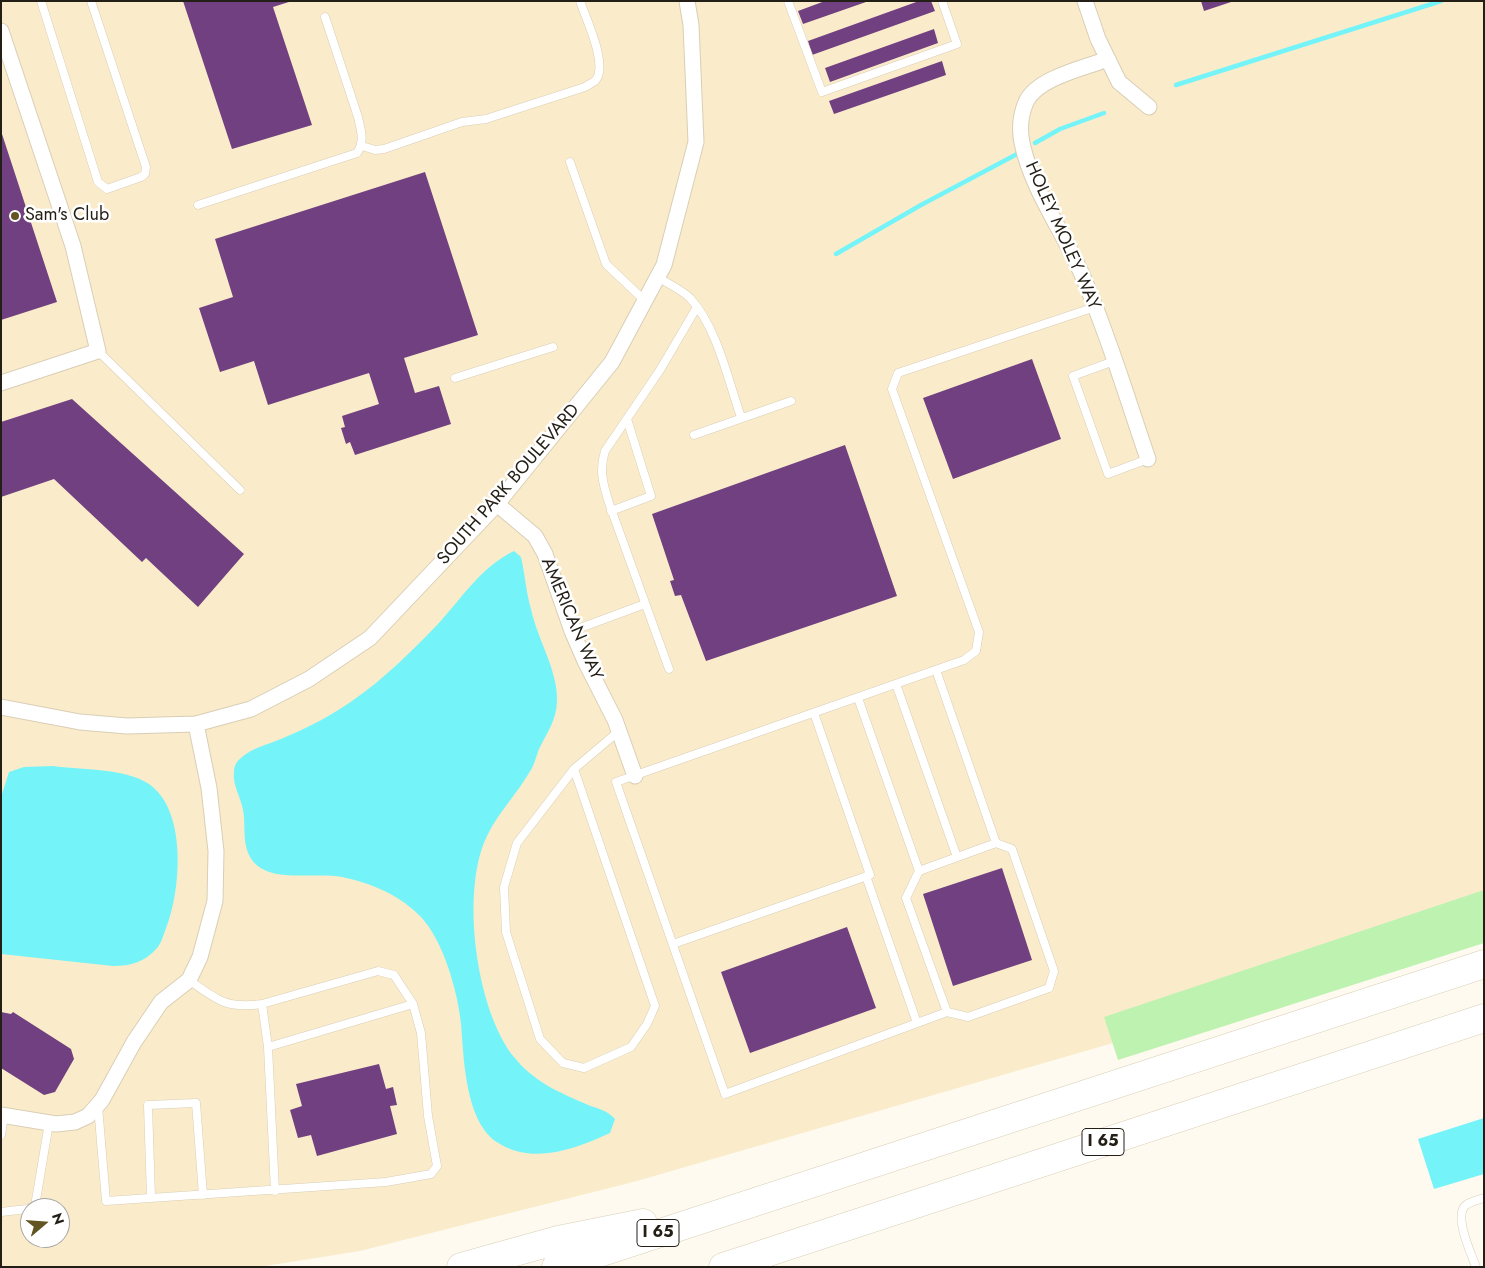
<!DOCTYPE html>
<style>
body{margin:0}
#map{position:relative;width:1485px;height:1268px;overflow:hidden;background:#fefaef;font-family:Jost,sans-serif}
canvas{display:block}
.frame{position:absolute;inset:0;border:2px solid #231f16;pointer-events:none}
.north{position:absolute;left:20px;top:1198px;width:50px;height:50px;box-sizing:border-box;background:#fff;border:1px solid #a7a5a2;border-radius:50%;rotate:72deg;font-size:14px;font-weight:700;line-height:20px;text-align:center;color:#231f16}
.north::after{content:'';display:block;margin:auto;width:18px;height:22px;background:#635521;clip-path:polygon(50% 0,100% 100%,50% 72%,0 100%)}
</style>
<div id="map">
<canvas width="1485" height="1268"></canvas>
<div class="frame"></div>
<div class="north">N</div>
</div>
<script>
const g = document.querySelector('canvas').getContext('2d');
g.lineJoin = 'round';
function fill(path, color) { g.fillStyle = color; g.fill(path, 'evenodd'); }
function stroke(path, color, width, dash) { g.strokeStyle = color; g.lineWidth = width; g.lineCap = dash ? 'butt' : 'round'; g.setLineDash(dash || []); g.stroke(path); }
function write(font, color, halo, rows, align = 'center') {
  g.font = font + ' Jost,sans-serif'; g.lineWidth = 5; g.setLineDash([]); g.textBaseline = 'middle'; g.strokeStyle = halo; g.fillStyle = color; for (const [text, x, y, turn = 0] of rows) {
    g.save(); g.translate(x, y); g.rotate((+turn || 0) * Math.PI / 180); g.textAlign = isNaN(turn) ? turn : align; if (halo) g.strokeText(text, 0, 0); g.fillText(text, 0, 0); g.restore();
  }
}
fill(new Path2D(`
 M1 1H1484V925L1113 1043 637 1181 360 1251 259 1267H1ZM30 1208H60V1238H30Z`), '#faeccb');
fill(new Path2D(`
 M1484 890V943L1118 1060 1104 1017Z`), '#bef2b1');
fill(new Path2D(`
 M514 551 521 557C525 574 526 592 531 609 537 638 558 671 557 700 557 719 547 733 539 749 536 757 534 766 529 773 516 795 498 813 487 836 460 891 476 1010 514 1057 533 1081 558 1092 586 1104 597 1109 606 1109 615 1119L610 1133C577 1148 535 1165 500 1144 465 1125 464 1059 461 1024 458 992 443 940 421 917 400 895 371 883 342 877 314 871 264 886 249 855 242 841 246 824 243 810 241 797 232 785 234 771 234 766 237 761 241 758 253 747 267 745 281 739 305 729 331 716 352 701 384 679 411 652 438 624 461 599 482 566 514 551Z
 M53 766C81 770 125 768 149 784 188 811 181 893 165 931 163 936 161 944 157 948 145 962 131 966 113 966L1 954V797L9 772 24 767Z
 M1484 1118V1174L1434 1189 1418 1139Z`), '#74f4f8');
stroke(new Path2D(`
 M1176 85 1441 1
 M1035 143 1060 129 1104 113
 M836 254 921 205 1019 153`), '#74f4f8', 4.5);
fill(new Path2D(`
 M183 1H292L273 7 312 125 232 149Z
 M825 1H866V2L803 24 798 11Z
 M919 1H931L935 11 812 55 808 41Z
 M1201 1H1231V2L1204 11Z
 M934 29 938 43 830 82 825 68Z
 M942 61 946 75 834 114 829 101Z
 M1 131 57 302 1 320Z
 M425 172 478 335 404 358 415 393 439 386 451 424 355 455 350 442 346 444 341 428 345 427 342 416 379 404 369 373 268 405 254 361 220 372 199 308 233 297 215 239Z
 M1032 359 1061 439 953 479 923 398Z
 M72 399 244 554 198 607 146 558 142 562 54 479 1 497V422Z
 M845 445 897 596 706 661 681 595 675 596 670 581 674 580 652 514Z
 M1002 868 1032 960 953 986 923 894Z
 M847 927 876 1008 750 1053 721 972Z
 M1 1012 11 1014 13 1012 71 1049 74 1059 55 1092 44 1095 1 1068Z
 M379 1064 386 1089 393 1087 397 1105 390 1106 397 1134 317 1156 311 1135 298 1138 290 1110 302 1106 296 1084Z`), '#704080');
const lane = new Path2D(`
 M41 1 98 182 107 189 141 177 145 174 146 167 91 1
 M788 1 822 92 957 44 942 1
 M362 146 375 150 384 149 462 122 486 119 585 87C588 85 592 83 595 81 609 66 586 19 580 1
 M570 162 606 264 645 301
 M198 205 357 153C365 141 361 131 358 117L325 17
 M658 277C668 284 682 290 690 298 717 327 728 380 741 417
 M98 351 240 490
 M1114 361 1073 376 1108 474 1148 459
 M455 378 553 347
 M694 435 791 401
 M611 511 651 496 627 419
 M572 631 645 604
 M669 669 609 503C603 484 599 470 605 451L660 370 697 307
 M936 670 996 843 1012 849 1054 971 1049 988 968 1017 947 1012 725 1094 616 782 964 660 976 651 979 632 892 389 898 373 1095 307
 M896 684 957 857
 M858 698 919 871
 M574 769 517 843 504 887 506 932 540 1039 563 1063 584 1068 631 1047 647 1024 655 1006 574 769 619 731
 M866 876 917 1023
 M673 944 870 875 814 713
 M262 1004 268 1047
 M947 1012 906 898 919 871 996 843
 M98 1106 106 1201 386 1182 431 1174 437 1166 428 1116 421 1033 413 1004 394 975 378 971 262 1004C226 1009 217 1000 189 980
 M1 1135 4 1115
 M275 1191 268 1047 413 1004
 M151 1198 148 1105 196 1103 203 1195
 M1 1212 27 1209 35 1206 49 1123
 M1476 1267C1471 1253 1454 1217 1465 1206 1470 1201 1478 1200 1484 1198`);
const street = new Path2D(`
 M1085 1 1098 39 1119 82 1149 107
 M1 31 73 246 98 351 1 383
 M1108 59C1084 68 1037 78 1026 102 1020 116 1019 128 1022 143 1033 194 1067 236 1086 284 1110 340 1128 401 1148 459
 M497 504 535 536 545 554 572 631 585 661 615 720 635 776
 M1 707 80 722 127 726 196 724 251 709 309 679 370 638 497 504 612 362 664 265 696 142 691 25 687 1
 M1 1115 56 1124 75 1122 88 1116 102 1100 134 1042 161 1002 189 980 200 957 215 901 216 851 209 788 196 724`);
const highway = new Path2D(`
 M461 1267 558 1240 643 1223
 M556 1267 1484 964
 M723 1267 1484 1018`);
stroke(lane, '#d9ceb5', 9);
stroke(street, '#d9ceb5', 17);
stroke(highway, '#d9ceb5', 29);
stroke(lane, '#fff', 8);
stroke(street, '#fff', 15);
stroke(highway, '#fff', 28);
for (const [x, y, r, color] of [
 [15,216,5,"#635521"]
]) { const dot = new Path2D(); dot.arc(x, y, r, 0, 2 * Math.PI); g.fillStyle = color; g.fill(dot); stroke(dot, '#fff', 2); }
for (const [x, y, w] of [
 [1103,1142,42],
 [658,1233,42]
]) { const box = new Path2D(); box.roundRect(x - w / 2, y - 13.5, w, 27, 4); g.fillStyle = '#fff'; g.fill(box); stroke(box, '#231f16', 1); }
write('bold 16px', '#231f16', null, [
 ["I 65",1103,1142],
 ["I 65",658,1233]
]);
write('18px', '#231f16', '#fff', [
 ["Sam's Club",25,216]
], 'left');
write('18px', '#231f16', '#fff', [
 ["HOLEY MOLEY WAY",1062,236,66],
 ["SOUTH PARK BOULEVARD",509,485,-49],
 ["AMERICAN WAY",571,619,67]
]);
</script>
